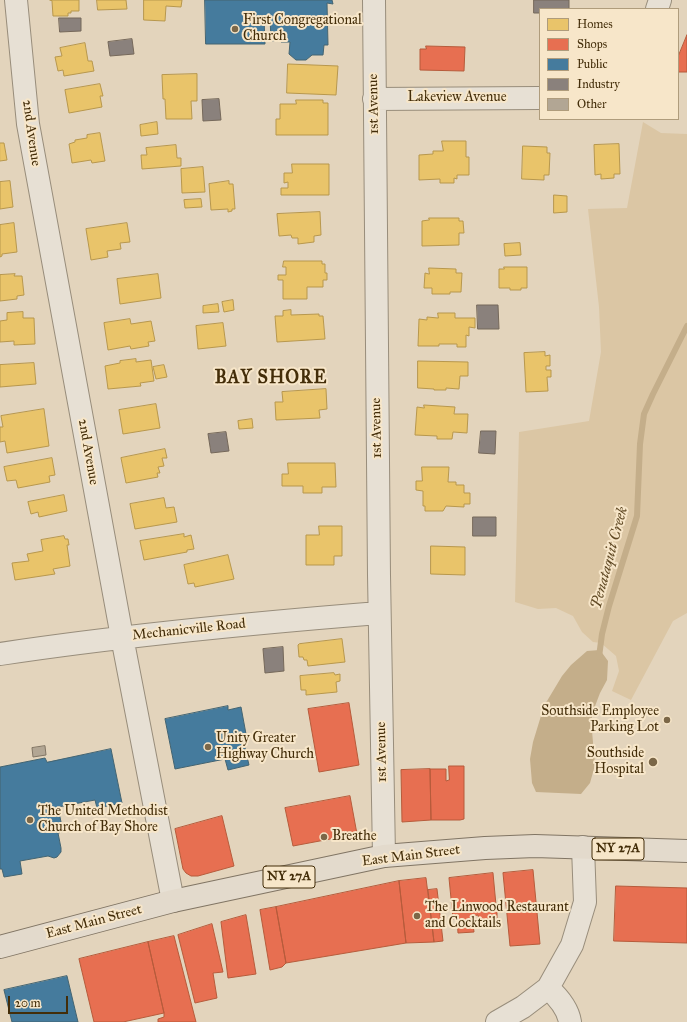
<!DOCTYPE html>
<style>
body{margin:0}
#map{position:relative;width:687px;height:1022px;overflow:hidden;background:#e3d4bc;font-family:"IM FELL Great Primer",serif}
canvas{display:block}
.legend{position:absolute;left:539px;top:8px;width:140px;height:112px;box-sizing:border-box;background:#f7e6c9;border:1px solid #af9c7c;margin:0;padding:5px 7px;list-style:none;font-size:12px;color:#432d09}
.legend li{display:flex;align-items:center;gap:8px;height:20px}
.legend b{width:20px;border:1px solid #af9c7c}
.scale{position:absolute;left:8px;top:996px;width:60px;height:18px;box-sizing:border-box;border:2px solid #432d09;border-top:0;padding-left:5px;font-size:12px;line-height:14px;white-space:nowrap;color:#432d09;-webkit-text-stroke:3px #f7e6c9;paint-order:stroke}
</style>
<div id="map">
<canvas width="687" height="1022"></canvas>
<ul class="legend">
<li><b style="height:11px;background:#e9c46a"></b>Homes</li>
<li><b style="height:11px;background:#e76f51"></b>Shops</li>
<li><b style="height:11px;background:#457b9d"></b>Public</li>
<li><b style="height:11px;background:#8a817c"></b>Industry</li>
<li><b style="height:11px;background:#b2a694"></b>Other</li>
</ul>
<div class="scale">20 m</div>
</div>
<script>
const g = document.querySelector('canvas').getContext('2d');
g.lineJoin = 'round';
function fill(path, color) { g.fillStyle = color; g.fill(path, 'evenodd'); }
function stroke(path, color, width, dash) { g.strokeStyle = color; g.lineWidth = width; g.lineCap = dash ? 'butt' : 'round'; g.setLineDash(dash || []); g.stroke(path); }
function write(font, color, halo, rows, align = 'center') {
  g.font = font + ' "IM FELL Great Primer",serif'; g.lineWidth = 4; g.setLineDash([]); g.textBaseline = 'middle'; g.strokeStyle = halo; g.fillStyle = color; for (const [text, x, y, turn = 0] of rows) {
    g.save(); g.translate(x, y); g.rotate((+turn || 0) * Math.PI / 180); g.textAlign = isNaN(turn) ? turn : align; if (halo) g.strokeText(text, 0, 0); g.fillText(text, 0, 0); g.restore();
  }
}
fill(new Path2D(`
 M643 122 661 133 687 134V613L673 621 631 700 612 691 619 671 616 656 601 643 593 642 582 632 573 616 556 608 538 609 515 602 519 432 589 421 601 352 599 307 588 209 627 208Z`), '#dbc6a4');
fill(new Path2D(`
 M600 650 608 661 607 680 600 693 592 714V731L595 765 590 783 581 794 536 792 532 783 530 759 533 742 544 706 562 676 571 665 587 651Z`), '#c4ae8a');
const homes = new Path2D(`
 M50 0H79V11H71V13H68V16H53L52 1Z
 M97 0H126L127 9 98 10Z
 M144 0H182L181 7 166 6 165 21 144 20Z
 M85 43 88 61H92L94 71 64 76 63 70 58 71 55 57 62 56 60 48Z
 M288 64 338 66 336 95 287 93Z
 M197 74V101H191L192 119H166L165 99H163L162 75Z
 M100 84 103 96H100L102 107 69 113 65 90Z
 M296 100H323V103H328V135H276V119H280V104H296Z
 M157 122 158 134 141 136 140 125Z
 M100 133 105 161 92 163 91 160 72 163 69 144 75 142V140L87 138V135Z
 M442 141H466V157H469V175H457V179L454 178V183H440V179L419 180V155L433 154V151H443Z
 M0 143H4L7 160 0 161Z
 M619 144 620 174H614V178L601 179V174L595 175 594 145Z
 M176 145 177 158H181V166L142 169 141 155H147L146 148Z
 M523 146 547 147V153H550L549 175H544V180L522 179Z
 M292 164H329V195H281V188H288V182L284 183V173H292Z
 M203 167 205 192 182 193 181 169Z
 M10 181 13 207 0 209V182Z
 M229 181V184H233L235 209H232V211L228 212V209L211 210 209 184Z
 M554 195 567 196V212L554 213Z
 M201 199 202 207 185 208 184 200Z
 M320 212 321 235 314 236V242L298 244V238H292L291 235 279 236 277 214Z
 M429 218H459V221H463L464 233H459V245L422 246V221L429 220Z
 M14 223 17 252 2 254V256L0 257V225Z
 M127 223 130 242 120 243 121 249 107 251 108 257 91 260 86 229Z
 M520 243 521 255 505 256 504 244Z
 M284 261H322V264H325V273H327V280H323V287H307V299H283V280H278V275H286V267H283Z
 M504 267H527V288H521V290H510V288H499V269H504Z
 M429 268 456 269V273H462L461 292H450V294H432V288H424L425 273 429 274Z
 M15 274 14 276H22L24 295 17 296V299L0 301V275Z
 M158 274 161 298 120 304 117 279Z
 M233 300 234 310 224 312 222 302Z
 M218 304 219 312 203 313V306Z
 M291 310V315L319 314V316H323L325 339 277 342 275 316H283V311Z
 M23 312V318H34L35 344 14 345V341L0 342V321L7 320V313Z
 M438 313H455V318H475V328L469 327V336L466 335V347H457V344H439V346H418L419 319 427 320V317L438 318Z
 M130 319 131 324 151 321 155 341 148 342 149 346 131 349 130 346 108 350 104 323Z
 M223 323 226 346 198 349 196 326Z
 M545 352V356L550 355V366H546V370H551V377H547L548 391 526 392 524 353Z
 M136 359V362L151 360 154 381 140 383 141 386 108 389 105 366 120 363V361Z
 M418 361 468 362V376H460L459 389 446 388V390H434V389L418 388Z
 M34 363 36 384 0 387V365Z
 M164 365 167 377 156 379 153 367Z
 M326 389 327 409 319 410 320 418 276 420 275 402H283L282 392Z
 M156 404 160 428 123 434 119 410Z
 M424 405 455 407 454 414H468L467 433 453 432 452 439H437V436L415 435 417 407 424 408Z
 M44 409 49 446 7 453 5 441 0 442V427H3L1 416Z
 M252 419 253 428 239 429 238 421Z
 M165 449 167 458H162L164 466 158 467 160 473H157L158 477 126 483 121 458Z
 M52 458 55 475 49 476 50 482 18 488 16 480 7 481 4 467Z
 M288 463H335L336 487H322V493H303V486H282V474H288Z
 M422 467H449L448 482H456V485H464V493H470V504H464V507L446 506 443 511H425V506H423V491L416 490V481H422Z
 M64 495 67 511 39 517 38 512 31 514 28 502Z
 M164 498 166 508 174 507 177 522 135 529 130 504Z
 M319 526H342V556H334V565H306V535H319Z
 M184 534V537L191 535 194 549 187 550V552L144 560 140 541Z
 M64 536 65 539H68L69 545H67L70 566 53 569 55 574 15 580 12 563 29 561 27 554 43 551 41 540Z
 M431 546 465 547V575L431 574Z
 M228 555 234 579 195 587 194 583 188 584 184 565Z
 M342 639 345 662 308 666 307 660H304L303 657H299L298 645 299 644Z
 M334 673 335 675 340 674V681L336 682 337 692 306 695V690H301L300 676Z`);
fill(homes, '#e9c46a');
stroke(homes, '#b7974d', 1);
const shops = new Path2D(`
 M687 35V72H678V57Z
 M426 46 465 47 464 71 420 70V49H426Z
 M349 703 359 765 319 772 308 709Z
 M449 766H464V819L460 820H431L430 769H446V781L449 780Z
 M430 769 431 820 402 822 401 770Z
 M350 796 357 834 293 846 285 808Z
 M222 816 234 866 198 876H191L186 873 183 869 175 829Z
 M533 870 540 944 510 946 503 873Z
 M493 873 496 905H500L501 912H497V918L479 920 478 915 472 916 474 932 458 933 457 918 453 919 449 878Z
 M426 878 434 942 406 943 399 881Z
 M399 881 406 943 286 963 276 907Z
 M616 886 687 888V943L614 941Z
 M437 889 443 941 434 942 428 890Z
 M276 907 286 963 282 967 270 970 260 910Z
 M246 915 256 974 228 978 221 922Z
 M212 924 223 972 213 973 217 998 195 1003 178 935Z
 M174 936 196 1022H158V1019L164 1017V1013L148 942Z
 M148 942 164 1013 123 1022H94L79 959Z`);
fill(shops, '#e76f51');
stroke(shops, '#b65b3b', 1);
const public = new Path2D(`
 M205 0H332L333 4 327 3 328 45H324L323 55H312L306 60H296L289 54 290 42H281V40L271 41 270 17 264 18 265 44H206Z
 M228 706V710L241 707 246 734 242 735 249 765 228 770 225 759 175 769 165 719Z
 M111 749 122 803 97 808 95 800 58 807 63 832 58 833 61 848V852L57 857 54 858 48 856 20 861 22 874 4 877 2 869H0V767L45 758 47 762Z
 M67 976 78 1022H12L4 990Z`);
fill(public, '#457b9d');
stroke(public, '#446471', 1);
const industry = new Path2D(`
 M534 0H569V9H540V13H534Z
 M59 18H81V31L60 32Z
 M132 39 134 54 110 56 108 42Z
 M219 99 221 120 203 121 202 100Z
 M477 305H498L499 329H478Z
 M481 431H496L495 454 479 453Z
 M226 432 229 451 211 453 208 434Z
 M473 517H496V536H473Z
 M283 647 284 671 265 673 263 649Z`);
fill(industry, '#8a817c');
stroke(industry, '#75685a', 1);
stroke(new Path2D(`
 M599 657 602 634 609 606 637 516 640 444 644 414 653 394 687 326`), '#c4ae8a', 6);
const building = new Path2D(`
 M45 746 46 755 33 757 32 748Z`);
fill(building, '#b2a694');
stroke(building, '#817564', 1);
const street = new Path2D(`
 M16 0 28 124 122 637 173 901
 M374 0 379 575 384 856
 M657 9 660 0
 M374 99 540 98
 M0 654C126 635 253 623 379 613
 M548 988C558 997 568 1009 570 1022
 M497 1022 523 1007 548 988 572 945 585 902 583 847`);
const primary = new Path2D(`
 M0 947 173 901 384 856 485 848 535 846 687 851`);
stroke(street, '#988d7b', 24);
stroke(primary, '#817564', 24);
stroke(street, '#e7e0d4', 22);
stroke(primary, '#e3dacc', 22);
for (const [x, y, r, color] of [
 [235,29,4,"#7b6748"],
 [667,720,4,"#7b6748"],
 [208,747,4,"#7b6748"],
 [653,762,5,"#7b6748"],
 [30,820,4,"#7b6748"],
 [324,837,4,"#7b6748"],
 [417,916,4,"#7b6748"]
]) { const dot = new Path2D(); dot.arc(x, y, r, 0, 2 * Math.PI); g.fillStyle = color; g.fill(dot); stroke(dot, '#f7e6c9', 1.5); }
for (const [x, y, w] of [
 [618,849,52],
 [289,877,52]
]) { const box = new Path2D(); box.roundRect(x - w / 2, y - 11, w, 22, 3); g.fillStyle = '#f7e6c9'; g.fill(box); stroke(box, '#432d09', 1); }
write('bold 13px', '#432d09', null, [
 ["NY 27A",618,849],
 ["NY 27A",289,877]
]);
write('14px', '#432d09', '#f7e6c9', [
 ["First Congregational",243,21],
 ["Church",243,37],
 ["Southside Employee",659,712,"right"],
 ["Parking Lot",659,728,"right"],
 ["Unity Greater",216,739],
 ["Highway Church",216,755],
 ["Southside",644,754,"right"],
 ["Hospital",644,770,"right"],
 ["The United Methodist",38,812],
 ["Church of Bay Shore",38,828],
 ["Breathe",332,837],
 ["The Linwood Restaurant",425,908],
 ["and Cocktails",425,924]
], 'left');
write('14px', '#432d09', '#f7e6c9', [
 ["Lakeview Avenue",457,98],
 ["1st Avenue",374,104,-91],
 ["2nd Avenue",31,133,82],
 ["1st Avenue",377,428,-91],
 ["2nd Avenue",88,452,80],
 ["Mechanicville Road",189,630,-6],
 ["1st Avenue",382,752,-91],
 ["East Main Street",411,856,-7],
 ["East Main Street",94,922,-15]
]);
write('italic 15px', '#604924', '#f7e6c9', [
 ["Penataquit Creek",610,558,-75]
]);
g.letterSpacing = '1px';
write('bold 18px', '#432d09', '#f7e6c9', [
 ["BAY SHORE",271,379]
]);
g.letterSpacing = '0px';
</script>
